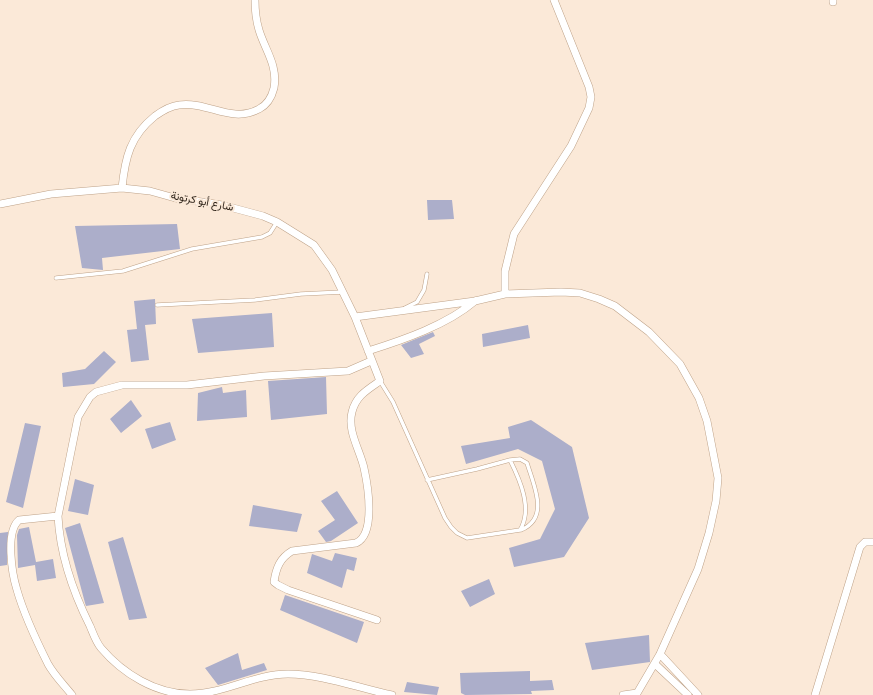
<!DOCTYPE html>
<meta charset="utf-8">
<style>
body{margin:0}
canvas{display:block;background:#fbe9d8}
</style>
<canvas width="873" height="695"></canvas>
<script>
const g = document.querySelector('canvas').getContext('2d');
g.lineJoin = 'round';
function fill(path, color) { g.fillStyle = color; g.fill(path, 'evenodd'); }
function stroke(path, color, width, dash) { g.strokeStyle = color; g.lineWidth = width; g.lineCap = dash ? 'butt' : 'round'; g.setLineDash(dash || []); g.stroke(path); }
function write(font, color, halo, rows, align = 'center') {
  g.font = font + ' Roboto,Vazirmatn,sans-serif'; g.lineWidth = 4; g.setLineDash([]); g.textBaseline = 'middle'; g.strokeStyle = halo; g.fillStyle = color; for (const [text, x, y, turn = 0] of rows) {
    g.save(); g.translate(x, y); g.rotate((+turn || 0) * Math.PI / 180); g.textAlign = isNaN(turn) ? turn : align; if (halo) g.strokeText(text, 0, 0); g.fillText(text, 0, 0); g.restore();
  }
}
fill(new Path2D(`
 M427 200H452L454 219 428 220Z
 M177 224 180 249 102 258 103 270 82 268 75 226Z
 M155 299 156 324 145 325 149 360 131 362 127 330 137 329 134 301Z
 M272 313 274 347 198 353 192 319Z
 M528 325 530 338 483 347 482 334Z
 M433 332 435 336 419 344 424 354 411 358 401 345Z
 M104 351 116 362 94 384 63 387 62 373 85 369Z
 M326 377 327 414 271 420 268 381Z
 M222 387 223 393 246 390 247 417 197 421 198 393Z
 M131 400 142 416 121 433 110 419Z
 M531 420 572 447 589 518 564 557 514 567 509 548 540 539 555 509 542 461 518 449 466 464 461 446 510 438 508 427Z
 M170 422 176 440 152 449 145 429Z
 M25 423 41 426 23 508 6 502Z
 M75 479 94 485 88 515 68 511Z
 M337 491 358 523 331 541 326 542 318 531 335 520 321 501Z
 M253 505 302 514 297 532 249 526Z
 M80 523 104 603 86 606 85 603 65 528Z
 M29 527 36 562 53 559 56 578 37 581 35 565 18 568 17 535 19 529Z
 M8 532 7 565 0 566V533Z
 M123 537 147 618 129 620 108 542Z
 M335 553 357 558 354 571 347 569 342 588 307 573 312 554 332 561Z
 M489 579 495 594 470 607 461 591Z
 M285 595 364 622 357 643 280 610Z
 M649 635 650 662 592 670 585 643Z
 M238 653 242 670 264 663 267 670 218 685 205 668Z
 M530 671V681L552 680 554 690 531 691 532 694 465 695 461 693 460 673Z
 M407 682 439 687 437 695 404 692Z`), '#acaeca');
const lane = new Path2D(`
 M56 278 123 271 192 249 262 237 270 233 277 222
 M157 305 255 300 301 294 343 292
 M405 308 417 302 424 290 427 274
 M380 381 393 402 445 518 451 527 457 533 467 538 520 530C533 509 520 480 510 460L477 469 427 480
 M510 460 520 459 527 463C534 486 550 518 521 530`);
const street = new Path2D(`
 M833 2V0
 M122 188C125 158 130 136 155 116 162 111 170 106 179 105 208 101 231 124 259 109 267 105 272 96 274 88 278 65 265 50 259 30 256 20 255 10 255 0
 M0 204 51 194 122 188 150 191 175 198 222 205 263 216 277 222 314 245 332 270 355 317 380 381C367 390 356 396 352 412 347 431 360 450 364 468 368 486 376 534 356 543L292 551C280 558 276 568 274 582L278 585 288 590 377 620
 M505 294V271L514 234 571 146 589 108 591 97 589 87 554 0
 M355 317 475 301 505 294 561 292 580 293 599 299 615 306 649 332 680 364 699 398 707 421 718 478 716 501 709 533 698 569 660 654 636 695
 M368 351C403 340 447 325 475 301
 M371 361 348 371 264 376 187 385H122L96 392 90 397 78 417 58 516C60 555 73 592 90 626 93 633 96 642 101 648 123 674 156 694 190 694 224 694 254 674 288 674 322 674 358 688 392 695
 M58 516 19 520C5 532 12 574 17 590 23 611 38 644 48 664 54 675 64 685 72 695
 M660 654 698 695
 M655 664 688 695
 M623 695 637 693
 M815 695 860 547 865 542H873`);
stroke(lane, '#bea288', 4.5);
stroke(street, '#bea288', 8);
stroke(lane, '#fff', 3.5);
stroke(street, '#fff', 7);
write('11px', '#2a1f15', '#fbe9d8', [
 ["شارع أبو كرتونة",202,202,11]
]);
</script>
